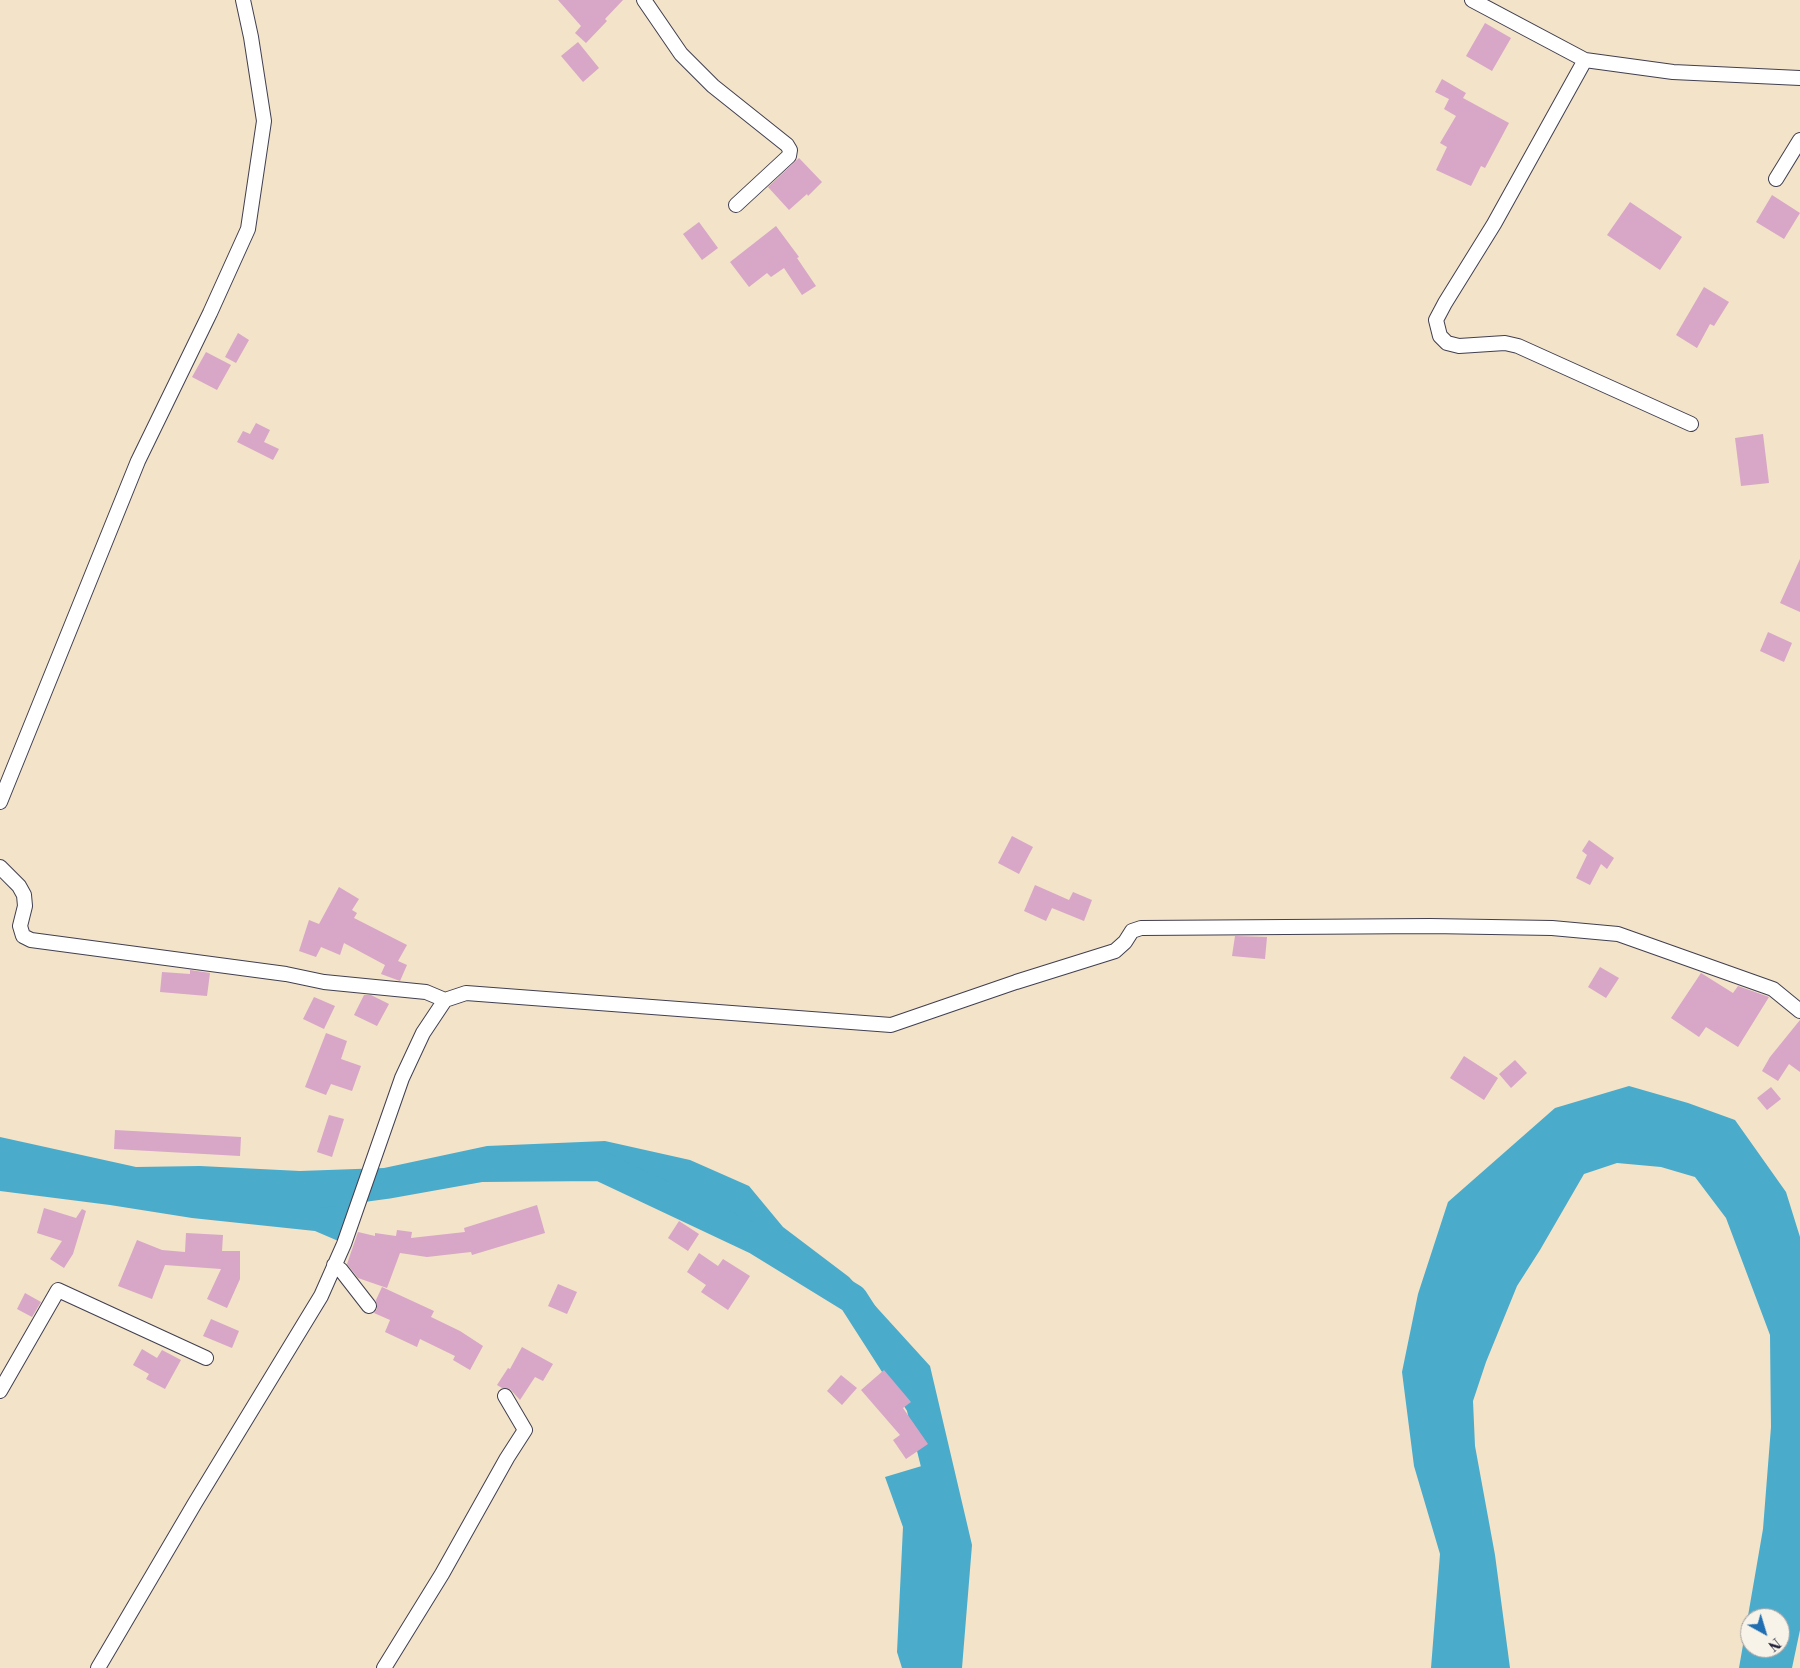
<!DOCTYPE html>
<html>
<head>
<meta charset="utf-8">
<style>
  body { margin:0 }
  #map { position:relative; width:1800px; height:1668px; overflow:hidden; background:#f2e3c9; font-family:"Libre Bodoni",serif }
  canvas { display:block }
  .north { position:absolute; left:1740px; top:1608px; width:50px; height:50px; box-sizing:border-box; background:#f7f3e8; border:1px solid #a29fa3; border-radius:50%; rotate:141deg; font-size:14px; font-weight:700; line-height:20px; text-align:center; color:#22223b }
  .north::after { content:''; display:block; margin:auto; width:18px; height:22px; background:#1f6fb2; clip-path:polygon(50% 0,100% 100%,50% 72%,0 100%) }
</style>
</head>
<body>
<div id="map">
<canvas width="1800" height="1668"></canvas>
<div class="north">N</div>
</div>
<script>
const g = document.querySelector('canvas').getContext('2d');
g.lineJoin = 'round';
function fillPath(path, color) { g.fillStyle = color; g.fill(path, 'evenodd'); }
const toPath = rows => new Path2D(rows.map(r => 'M' + r).join(''));
function trace(path, color, width, dash) { g.strokeStyle = color; g.lineWidth = width; g.lineCap = dash ? 'butt' : 'round'; g.setLineDash(dash || []); g.stroke(path); }
const water = toPath([
  [1629,1086,1688,1103,1735,1120,1786,1192,1800,1237,1800,1630,1792,1668,1739,1668,1763,1529,1771,1427,1770,1335,1726,1218,1695,1177,1661,1167,1617,1163,1584,1174,1540,1250,1517,1286,1486,1362,1473,1401,1475,1446,1495,1555,1510,1668,1431,1668,1440,1554,1414,1466,1402,1372,1418,1294,1448,1202,1555,1108],
  [1750,1618,1780,1618,1780,1648,1750,1648],
  [0,1137,136,1167,200,1166,300,1171,384,1168,487,1146,605,1141,690,1160,749,1186,783,1227,849,1277,930,1366,972,1545,962,1668,902,1668,897,1652,903,1527,885,1477,935,1462,921,1405,853,1299,757,1240,600,1166,481,1167,355,1188,354,1227,351,1241,336,1240,315,1231,192,1218,110,1205,0,1191]
]);
const river = toPath([
  [313,1194,386,1184,481,1167,600,1166,757,1240,853,1299,921,1405,940,1481]
]);
const building = toPath([
  [558,0,623,0,605,19,607,21,586,43,575,33,581,26],
  [1485,23,1511,38,1492,71,1466,56],
  [578,42,599,68,583,82,561,56],
  [1442,79,1466,93,1463,98,1509,123,1485,168,1481,166,1471,186,1436,170,1447,147,1440,143,1456,116,1444,109,1449,99,1435,92],
  [799,158,822,182,808,196,807,194,789,210,768,187],
  [1772,195,1800,213,1784,239,1756,222],
  [1630,202,1682,237,1660,270,1607,235],
  [699,222,718,248,702,260,683,234],
  [776,226,799,257,797,258,816,286,802,295,784,268,771,277,767,273,749,287,730,262],
  [1704,287,1729,302,1714,326,1710,324,1697,348,1676,335],
  [238,333,249,340,236,363,225,357],
  [206,352,231,365,217,390,192,377],
  [256,423,270,430,264,442,279,449,273,460,237,442,243,431,250,434],
  [1763,434,1769,483,1741,486,1735,438],
  [1800,559,1800,612,1780,603],
  [1768,632,1792,643,1784,662,1760,651],
  [1012,836,1033,847,1019,874,998,863],
  [1589,840,1614,858,1607,869,1601,864,1590,885,1576,878,1587,855,1582,851],
  [1035,885,1069,900,1073,892,1092,900,1084,921,1052,908,1046,921,1024,911],
  [339,887,359,899,352,910,357,913,354,918,407,945,398,961,407,965,400,981,381,974,385,965,344,943,340,955,321,947,316,957,299,951,309,920,319,924],
  [1235,936,1267,937,1265,959,1232,956],
  [1600,967,1619,978,1606,998,1588,987],
  [190,970,210,973,207,996,160,992,162,972,190,974],
  [1701,973,1733,993,1738,986,1769,997,1738,1047,1706,1027,1699,1037,1671,1018],
  [364,995,371,995,389,1004,377,1026,354,1015],
  [314,997,335,1006,324,1029,303,1019],
  [1800,1020,1800,1072,1789,1064,1778,1081,1762,1071,1770,1057],
  [326,1033,347,1041,341,1059,361,1066,352,1091,331,1084,326,1095,305,1087],
  [1464,1056,1498,1078,1484,1100,1450,1078],
  [1515,1060,1527,1073,1511,1088,1499,1074],
  [1771,1087,1781,1099,1767,1110,1757,1098],
  [329,1115,344,1119,332,1157,317,1152],
  [115,1130,241,1137,240,1156,114,1149],
  [537,1205,545,1233,472,1255,471,1252,427,1257,400,1253,387,1288,358,1278,347,1264,358,1232,375,1236,375,1233,396,1236,397,1230,412,1232,411,1238,465,1232,464,1228],
  [44,1208,76,1218,82,1209,86,1211,73,1254,64,1268,50,1259,62,1241,37,1233],
  [679,1221,699,1234,688,1251,668,1238],
  [186,1233,223,1235,222,1251,240,1251,240,1279,227,1308,207,1299,221,1269,165,1265,152,1299,118,1286,137,1240,162,1250,185,1252],
  [699,1253,718,1266,723,1259,750,1276,728,1310,701,1292,706,1285,687,1272],
  [558,1284,577,1292,567,1314,548,1306],
  [382,1287,434,1311,431,1317,460,1331,483,1346,470,1370,453,1360,455,1356,420,1339,417,1347,385,1332,390,1320,374,1313,377,1309,376,1300],
  [25,1293,41,1302,32,1317,17,1309],
  [211,1319,239,1331,232,1348,203,1336],
  [522,1347,553,1364,543,1381,535,1377,520,1400,510,1389,502,1388,497,1385,508,1368,510,1369],
  [142,1349,157,1358,162,1350,181,1360,165,1389,146,1379,149,1374,133,1365],
  [884,1370,911,1402,903,1408,928,1444,906,1459,893,1440,900,1435,861,1390],
  [841,1375,857,1388,842,1405,827,1391]
]);
const minor = toPath([
  [644,0,681,54,713,86,787,145,790,150,789,156,736,205],
  [1472,0,1585,60,1673,72,1800,78],
  [1585,60,1494,224,1445,303,1436,320,1440,336,1447,343,1459,346,1505,343,1518,346,1691,424],
  [1776,179,1800,140],
  [0,802,138,461,210,313,248,229,264,121,251,37,243,0],
  [0,867,19,886,24,895,25,906,20,926,23,936,31,940,286,974,324,982,426,992,445,1000],
  [334,1265,341,1270,369,1306],
  [0,1391,58,1290,206,1358],
  [98,1668,195,1503,321,1296,344,1244,402,1078,423,1033,445,1000,466,993,891,1025,1016,982,1115,951,1125,942,1132,931,1141,928,1430,926,1552,928,1618,934,1773,989,1800,1011],
  [384,1668,442,1574,507,1458,525,1430,505,1396]
]);
fillPath(water, '#4babca');
trace(river, '#4babca', 30);
fillPath(building, '#d8a6c7');
trace(minor, '#413f50', 16);
trace(minor, '#fff', 14);
</script>
</body>
</html>
